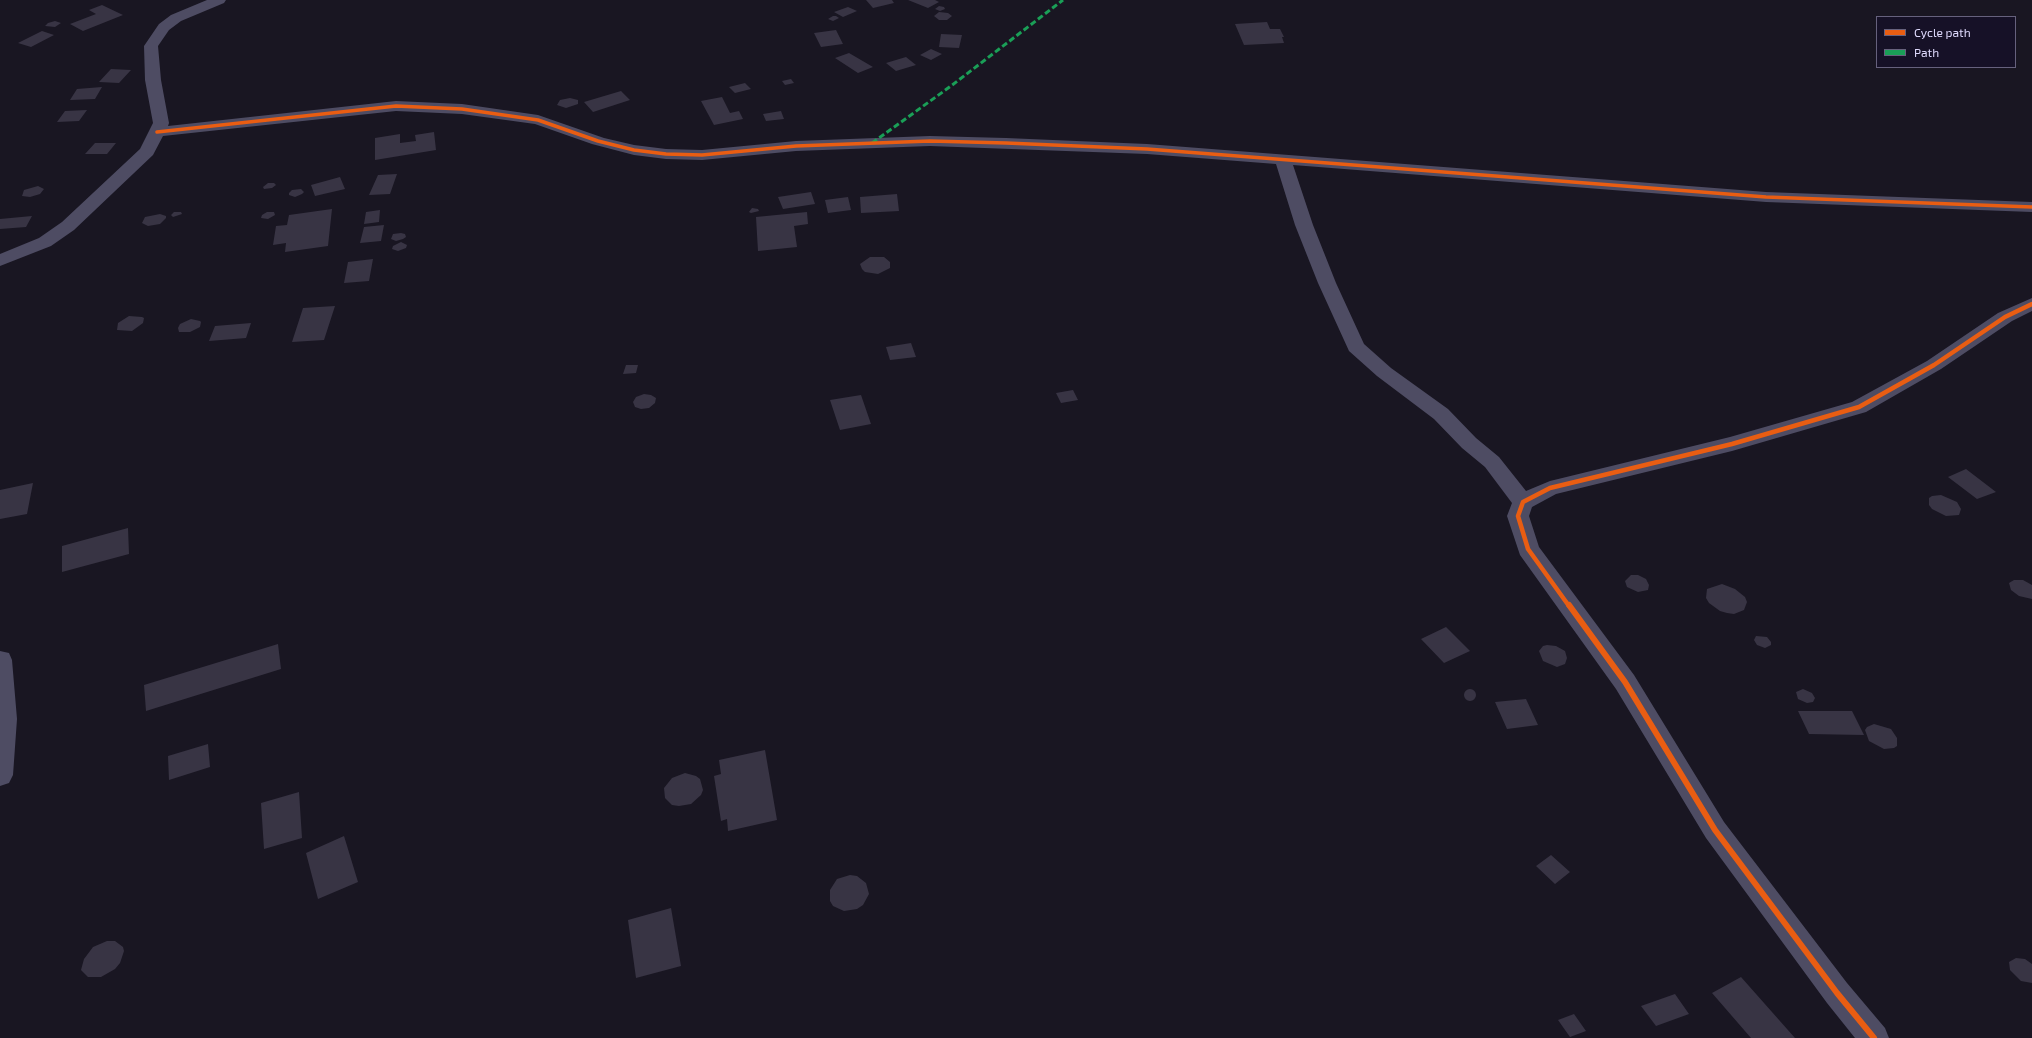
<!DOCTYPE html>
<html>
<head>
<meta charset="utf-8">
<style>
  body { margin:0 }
  #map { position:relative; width:2032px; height:1038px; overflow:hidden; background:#191622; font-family:"Exo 2",sans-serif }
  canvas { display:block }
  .legend { position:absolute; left:1876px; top:16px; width:140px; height:52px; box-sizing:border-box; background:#161127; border:1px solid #66617d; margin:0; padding:5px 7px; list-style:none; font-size:12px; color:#dfdafd }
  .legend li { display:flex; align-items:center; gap:8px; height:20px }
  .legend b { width:20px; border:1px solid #66617d }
</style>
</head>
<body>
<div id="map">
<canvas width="2032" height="1038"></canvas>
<ul class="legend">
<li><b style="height:5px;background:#e95d12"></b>Cycle path</li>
<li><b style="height:5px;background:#1a9f57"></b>Path</li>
</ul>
</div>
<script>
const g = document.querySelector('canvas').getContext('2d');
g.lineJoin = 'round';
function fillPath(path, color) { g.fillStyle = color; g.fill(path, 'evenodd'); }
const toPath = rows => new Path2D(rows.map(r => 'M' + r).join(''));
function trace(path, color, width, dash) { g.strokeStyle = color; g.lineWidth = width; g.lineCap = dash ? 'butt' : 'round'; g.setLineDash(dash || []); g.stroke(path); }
const building = toPath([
  [866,0,892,0,894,3,873,8],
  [908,0,935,0,939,2,928,8],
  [102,5,123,15,83,31,70,24,96,14,89,10],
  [939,6,944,7,945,9,940,11,935,9],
  [848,7,857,11,843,17,834,12],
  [939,12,948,13,952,16,947,20,939,20,934,16],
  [833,16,836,16,839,18,833,21,828,19],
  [55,21,61,23,55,27,45,26,48,23],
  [1267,22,1270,29,1280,29,1284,37,1282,37,1284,43,1244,45,1235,24],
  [836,30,843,44,821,47,814,33],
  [42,31,54,35,31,47,18,43],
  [941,34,962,35,959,48,939,47],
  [931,49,942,54,931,60,920,55],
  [849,53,873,67,858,73,835,58],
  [906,57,916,65,896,71,886,63],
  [111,69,131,70,119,83,99,82],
  [791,79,794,83,785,85,782,81],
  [745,83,751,89,735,93,729,87],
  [102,87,95,99,70,100,77,89],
  [621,91,630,100,593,112,584,102],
  [722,97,730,113,739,111,743,119,714,125,701,101],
  [570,98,578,100,578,104,566,108,557,105,560,100],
  [87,110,79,121,57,122,65,111],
  [781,111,784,119,766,121,763,114],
  [434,132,436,150,375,160,375,138,400,134,400,143,416,141,415,135],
  [95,143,116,143,107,154,85,154],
  [397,174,390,194,369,195,378,175],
  [340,177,345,189,315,196,311,185],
  [268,183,274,183,276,185,272,188,264,189,263,187],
  [38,186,44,189,40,194,30,197,22,196,24,190],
  [301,189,304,192,302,194,295,197,289,195,289,193,292,190],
  [811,192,815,204,783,209,778,197],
  [897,194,899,211,861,213,860,197],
  [848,197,851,210,828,213,825,200],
  [752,208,758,209,759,211,751,213,749,212],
  [332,209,328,246,285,252,286,243,273,245,276,226,287,225,289,215],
  [380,210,379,222,364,224,366,212],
  [174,212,181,212,182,214,173,217,171,215],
  [267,212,274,212,275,215,268,219,261,218,262,215],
  [807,212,808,224,794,226,797,247,758,251,756,217],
  [160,214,166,216,166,218,160,224,148,226,142,223,145,217],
  [32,216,26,227,0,229,0,219],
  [384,225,381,241,360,243,364,227],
  [401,233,405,234,406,237,403,239,396,241,391,239,393,234],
  [401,242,407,245,406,248,398,251,392,249,393,246],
  [870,257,884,257,890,262,890,268,878,274,865,272,862,269,860,264],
  [373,259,369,281,344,283,348,262],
  [335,306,324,340,292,342,303,308],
  [129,316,142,317,144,318,143,323,132,331,117,330,118,323],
  [191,319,200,321,201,322,200,327,190,332,179,332,178,328,180,324],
  [251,323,246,338,209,341,215,326],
  [911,343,916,357,890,360,886,347],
  [626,365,638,365,636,373,623,374],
  [1073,390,1078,400,1061,403,1056,393],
  [644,394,651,395,656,398,655,403,649,408,641,409,635,407,633,402,636,397],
  [861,395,871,424,840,430,830,400],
  [1966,469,1996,492,1977,499,1948,477],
  [33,483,27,514,0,519,0,490],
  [1941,495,1957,502,1961,509,1959,515,1946,516,1932,509,1929,505,1929,498,1932,496],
  [128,528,129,554,62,572,62,546],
  [1631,575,1638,575,1646,579,1649,585,1648,590,1638,592,1627,587,1625,581],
  [2014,580,2023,580,2032,585,2032,599,2019,596,2011,590,2009,583],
  [1722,584,1735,589,1745,597,1747,602,1744,610,1734,614,1727,613,1720,611,1709,603,1706,598,1707,589],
  [1446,627,1470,651,1444,663,1421,639],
  [1756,636,1767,637,1771,642,1771,645,1765,648,1757,645,1754,640],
  [278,644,281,669,146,711,144,685],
  [1547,645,1556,646,1565,651,1567,658,1565,664,1557,667,1543,661,1539,651,1543,646],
  '1464 695a6 6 0 1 1 12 0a6 6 0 1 1-12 0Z',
  [1803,689,1812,693,1815,698,1813,702,1807,703,1798,699,1796,692],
  [1526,699,1538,725,1507,729,1495,702],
  [1798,711,1852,711,1864,735,1809,734],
  [1874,724,1891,729,1897,738,1897,746,1894,748,1884,749,1869,741,1865,730,1867,727],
  [208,744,210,767,169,780,168,756],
  [765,750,777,820,728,831,727,819,721,821,714,776,721,774,719,760],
  [685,773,696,776,700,779,703,790,701,795,691,804,679,806,672,805,665,798,664,788,672,778],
  [299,792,302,838,264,849,261,803],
  [344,836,358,882,318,899,306,853],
  [1551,855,1570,872,1555,884,1536,866],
  [850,875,857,876,866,883,869,894,863,905,857,909,844,911,833,906,830,901,830,890,837,879],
  [671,908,681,966,636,978,628,920],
  [107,941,115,941,123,947,124,951,120,963,115,969,101,977,88,977,81,970,84,959,93,947],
  [2016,958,2025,959,2032,964,2032,983,2021,981,2010,970,2009,962],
  [1741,977,1795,1038,1751,1038,1712,993],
  [1675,994,1689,1014,1656,1026,1641,1006],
  [1574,1014,1586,1031,1570,1037,1558,1020]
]);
const street = toPath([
  [207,0,226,0,224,3,181,21,169,30,158,46,161,80,169,123,168,126,396,101,462,104,538,115,604,138,634,145,666,149,702,150,796,141,930,136,1006,138,1147,144,1766,192,2032,202,2032,212,1766,202,1293,165,1313,225,1336,283,1364,344,1391,368,1448,409,1476,438,1499,457,1526,491,1550,481,1730,437,1852,402,1927,361,1998,313,2032,298,2032,311,2012,321,1941,369,1866,412,1732,451,1556,494,1532,507,1529,516,1539,547,1634,675,1724,822,1847,983,1885,1028,1889,1038,1855,1038,1827,1003,1706,838,1616,689,1520,555,1507,516,1512,503,1485,467,1462,448,1434,419,1377,376,1349,351,1318,283,1295,225,1276,164,1147,154,930,146,796,151,702,160,666,159,634,155,592,144,535,124,462,114,396,111,163,136,153,155,74,230,51,246,0,266,0,254,39,238,62,222,140,149,153,123,145,80,144,46,159,24,171,15,207,0],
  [0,651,9,653,12,660,17,719,13,775,9,783,0,786,0,651]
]);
const quiet = toPath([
  [872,143,951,86,1063,0]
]);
const cyclewayFar2 = toPath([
  [157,132,396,106,462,109,538,120,598,141,634,150,666,154,702,155,796,146,930,141,1006,143,1147,149,1766,197,2032,207]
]);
const cyclewayFar1 = toPath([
  [1569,606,1528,549,1518,516,1523,502,1550,488,1732,444,1859,407,1934,365,2005,317,2032,304]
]);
const cycleway = toPath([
  [1569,605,1625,682,1715,830,1837,993,1874,1038]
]);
fillPath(building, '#383444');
fillPath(street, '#4e4c63');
trace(quiet, '#1a9f57', 3, [6, 3]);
trace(cyclewayFar2, '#e95d12', 3.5);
trace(cyclewayFar1, '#e95d12', 4.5);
trace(cycleway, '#e95d12', 6);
</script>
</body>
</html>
